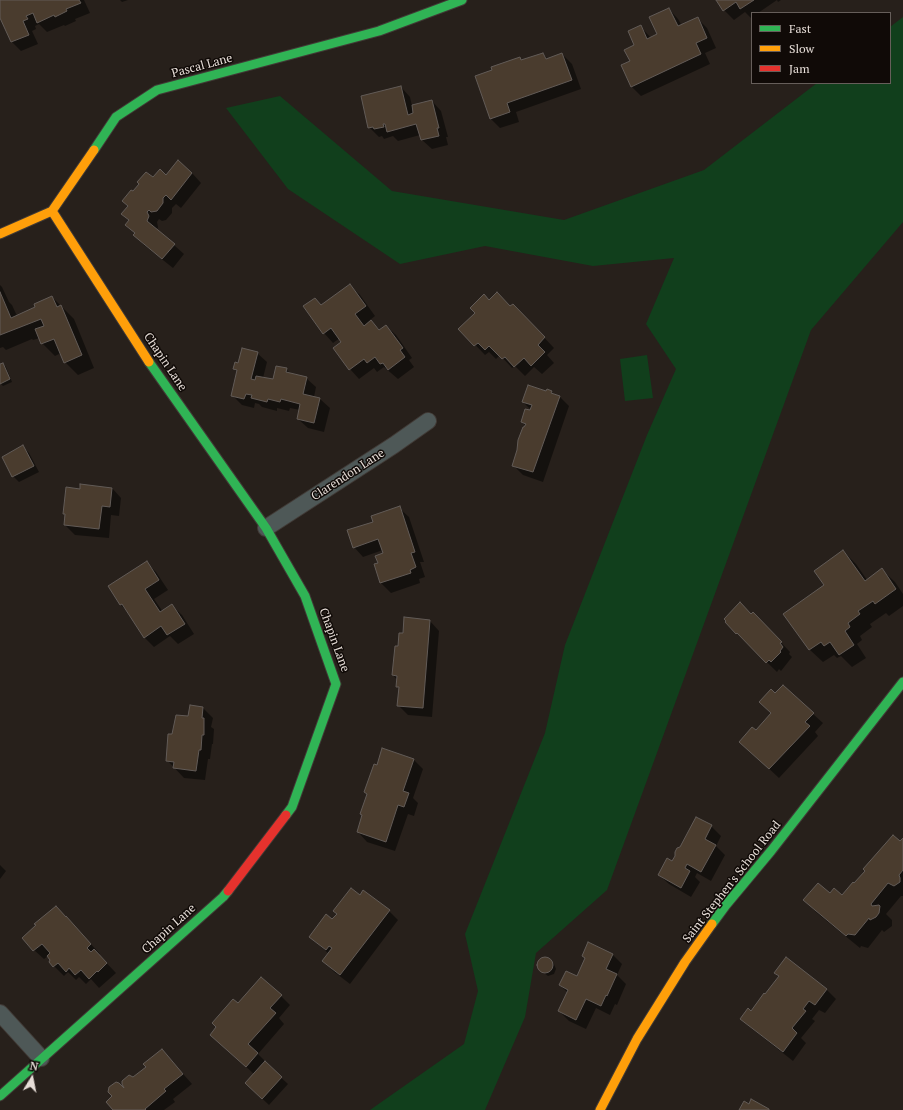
<!DOCTYPE html>
<html>
<head>
<meta charset="utf-8">
<style>
  body { margin:0 }
  #map { position:relative; width:903px; height:1110px; overflow:hidden; background:#27201b; font-family:"PT Serif",serif }
  canvas { display:block }
  .legend { position:absolute; left:751px; top:12px; width:140px; height:72px; box-sizing:border-box; background:#100a07; border:1px solid #665e5a; margin:0; padding:5px 7px; list-style:none; font-size:12px; color:#e6ddd7 }
  .legend li { display:flex; align-items:center; gap:8px; height:20px }
  .legend b { width:20px; border:1px solid #665e5a }
  .north { position:absolute; left:12px; top:1058px; width:40px; height:40px; -webkit-text-stroke:3px #100a07; paint-order:stroke; rotate:10deg; font-size:11px; font-weight:700; line-height:16px; text-align:center; color:#e6ddd7 }
  .north::after { content:''; display:block; margin:auto; width:14px; height:18px; background:#e6ddd7; clip-path:polygon(50% 0,100% 100%,50% 72%,0 100%) }
</style>
</head>
<body>
<div id="map">
<canvas width="903" height="1110"></canvas>
<ul class="legend">
<li><b style="height:5px;background:#30b455"></b>Fast</li>
<li><b style="height:5px;background:#ff9f0a"></b>Slow</li>
<li><b style="height:5px;background:#e5322d"></b>Jam</li>
</ul>
<div class="north">N</div>
</div>
<script>
const g = document.querySelector('canvas').getContext('2d');
g.lineJoin = 'round';
function fillPath(path, color) { g.fillStyle = color; g.fill(path, 'evenodd'); }
const toPath = rows => new Path2D(rows.map(r => 'M' + r).join(''));
function trace(path, color, width, dash) { g.strokeStyle = color; g.lineWidth = width; g.lineCap = dash ? 'butt' : 'round'; g.setLineDash(dash || []); g.stroke(path); }
function label(font, color, halo, rows, align = 'center') {
  g.font = font + ' "PT Serif",serif'; g.lineWidth = 3; g.setLineDash([]); g.textBaseline = 'middle'; g.strokeStyle = halo; g.fillStyle = color; for (const [text, x, y, turn = 0] of rows) {
    g.save(); g.translate(x, y); g.rotate((+turn || 0) * Math.PI / 180); g.textAlign = isNaN(turn) ? turn : align; if (halo) g.strokeText(text, 0, 0); g.fillText(text, 0, 0); g.restore();
  }
}
const green = toPath([
  [903,17,903,222,811,330,607,890,536,953,525,1017,485,1110,370,1110,464,1044,478,991,465,934,545,733,565,645,647,435,676,369,646,324,674,258,593,266,485,246,400,264,288,189,226,108,280,96,392,191,564,220,704,170,817,83,890,83,890,27],
  [647,355,653,398,625,401,620,359]
]);
const shadow = toPath([
  [0,0,84,0,90,13,75,19,76,21,65,26,64,25,47,32,39,24,35,26,36,29,32,31,38,44,21,51,12,42,0,15],
  [120,0,128,0,122,2],
  [717,0,781,0,778,2,777,0,758,13,752,13,751,18,745,12,734,20,724,10],
  [669,9,678,19,682,26,697,18,707,28,716,48,705,53,710,64,641,96,632,87,631,61,641,27,651,38,658,35],
  [543,54,548,59,562,54,572,64,581,89,516,112,519,122,500,128,491,119,493,71,520,58,523,61],
  [401,87,410,97,412,106,432,101,441,111,448,137,446,137,448,145,432,149,422,140,420,135,398,141,393,136,384,139,382,136,379,137,369,127],
  [192,173,201,183,181,208,176,204,172,208,172,213,166,220,162,221,159,219,157,222,158,227,157,230,184,254,173,268,144,245,135,235,136,234,130,221,123,214,129,206,133,193,153,179],
  [0,285,2,287,9,302,12,305,17,316,36,308,52,297,74,319,94,368,78,375,65,362,61,353,55,356,42,343,40,338,33,340,32,339,6,350,3,347,0,348],
  [350,286,360,295,375,316,370,320,380,330,386,326,396,335,412,358,409,360,414,367,398,379,384,367,377,372,374,368,359,379,350,369,343,343,340,338,333,343,324,333,315,299,322,306],
  [489,301,510,307,522,314,554,348,547,355,554,363,542,374,534,367,525,376,515,366,512,368,500,355,496,359,489,352,485,355,460,329],
  [257,353,267,362,263,378,274,381,286,369,291,374,306,378,316,387,314,397,320,399,330,408,324,432,308,428,298,419,300,410,290,408,289,411,277,408,277,411,262,407,259,404,255,403,254,408,242,405,232,395,237,372,234,369,239,364],
  [3,364,6,367,12,382,3,386,0,383,0,365],
  [547,392,551,392,554,395,559,396,569,406,543,482,523,475,513,465,526,426,522,422,531,410,523,402],
  [23,447,29,453,39,472,19,482,13,476],
  [112,488,121,498,119,516,111,515,109,538,75,535,65,525,66,516,64,514,80,490],
  [399,508,409,517,424,562,420,562,425,577,419,579,420,583,391,593,381,583,375,565,379,564,384,554,383,550,363,557,354,547,374,522],
  [843,551,856,564,867,580,882,570,895,582,903,594,903,606,889,616,886,613,870,624,872,627,860,636,862,640,857,644,866,658,852,667,841,656,837,658,834,655,823,662,810,650,785,614,825,585],
  [146,562,156,572,168,590,154,599,163,612,172,606,182,615,194,634,178,644,170,636,154,647,144,637,128,612,121,605,109,586],
  [753,613,790,652,789,654,792,657,781,671,779,669,777,672,737,633],
  [430,621,439,631,432,717,408,715,398,705,400,689,397,686,397,680,393,675,399,647,403,634],
  [776,695,813,714,823,723,815,732,818,736,779,778,750,751,756,731,772,713],
  [203,708,213,718,211,727,214,729,213,744,212,744,210,759,208,759,205,780,184,778,167,760,172,735,189,717],
  [413,759,423,769,413,798,418,803,414,816,408,814,395,851,367,842,358,832,363,816,361,814,368,795,365,792,377,766],
  [697,819,711,826,721,836,716,846,725,855,711,881,697,873,695,877,700,882,691,897,669,884,659,875,673,863],
  [903,839,903,896,901,896,886,914,892,920,892,926,884,932,882,930,868,948,861,946,860,948,817,913,805,900,830,894,842,896],
  [0,865,6,871,0,879],
  [360,896,389,911,398,920,350,984,333,971,324,961,329,954,310,937,333,920,338,914],
  [66,917,100,954,99,955,116,973,99,988,91,979,86,984,79,977,76,980,68,972,64,976,50,962,52,960,48,956,44,959,34,950],
  [613,955,622,964,617,975,626,984,617,1005,615,1004,610,1015,596,1008,586,1029,569,1021,559,1011,568,993,560,985,577,977],
  [546,958,554,964,556,969,554,974,548,976,540,970,538,965,541,960],
  [775,973,826,989,836,999,825,1013,819,1010,812,1019,815,1021,801,1038,806,1043,793,1061,751,1028,741,1019,752,1012,779,977],
  [281,996,290,1005,279,1018,284,1024,258,1054,267,1063,266,1064,288,1084,269,1105,252,1089,254,1074,211,1035,238,1004],
  [162,1050,192,1084,173,1099,175,1102,164,1110,114,1110,133,1078,147,1067]
]);
const building = toPath([
  [0,0,79,0,81,3,66,9,67,11,55,17,54,15,37,23,33,13,26,16,28,19,23,21,29,35,11,42,0,18,0,0],
  [716,0,754,0,740,9,736,2,723,11,716,0],
  [669,8,678,26,698,17,707,38,696,43,701,54,631,87,621,65,630,61,624,50,634,45,628,31,641,25,647,39,657,34,649,17,669,8],
  [543,53,546,59,562,53,572,80,507,103,510,112,490,119,475,76,492,70,491,67,520,57,521,60,543,53],
  [401,86,408,115,413,113,412,105,432,100,439,128,437,128,439,136,421,140,416,124,387,132,385,124,383,124,384,127,374,129,373,127,368,128,361,96,401,86],
  [178,160,192,173,171,200,166,195,163,198,163,203,157,211,151,212,149,210,147,212,149,216,147,221,175,244,162,259,133,235,135,233,125,225,129,220,121,214,128,206,122,201,131,190,133,191,139,184,137,182,146,172,153,177,160,169,166,175,178,160],
  [350,284,366,306,355,314,364,326,371,320,379,330,386,325,403,348,400,350,405,357,388,370,383,363,380,364,375,357,367,363,364,359,349,370,333,348,341,342,331,328,323,334,303,306,315,298,321,305,350,284],
  [0,292,11,318,35,307,34,304,52,296,57,307,61,305,82,355,64,363,54,339,41,344,35,329,44,326,41,319,0,335,0,292],
  [497,292,510,306,513,304,545,337,538,345,545,352,531,366,524,358,514,367,505,357,502,359,489,346,485,350,478,343,474,346,458,329,475,313,470,308,484,294,489,300,497,292],
  [242,348,258,352,251,379,255,380,256,376,273,379,276,366,287,368,286,372,307,377,303,394,320,398,314,423,297,419,300,404,281,399,280,402,268,399,267,402,251,398,252,395,246,394,244,399,231,396,237,370,233,369,235,362,238,363,242,348],
  [3,363,10,379,0,384,0,364,3,363],
  [528,385,546,391,547,389,552,391,551,393,560,396,533,472,512,466,517,450,518,440,523,427,524,427,526,424,521,422,525,409,530,410,532,405,522,402,528,385],
  [23,445,34,466,12,477,2,457,23,445],
  [80,484,112,488,110,507,102,506,99,529,64,525,65,514,63,514,66,487,80,489,80,484],
  [400,506,415,552,411,553,416,567,410,570,411,573,380,583,374,564,378,563,375,556,383,553,378,539,353,548,347,530,373,522,371,516,400,506],
  [843,550,865,581,882,568,896,589,875,604,873,601,858,611,860,614,848,623,850,627,845,631,854,645,839,655,830,642,824,646,821,642,809,650,783,614,824,585,814,571,843,550],
  [147,561,159,580,145,589,160,612,172,604,185,624,167,635,161,626,144,638,122,604,120,605,108,586,147,561],
  [740,602,751,614,753,612,782,642,780,643,783,647,780,651,781,652,771,662,769,660,766,663,737,633,736,634,725,622,726,621,724,619,740,602],
  [404,617,430,620,423,708,397,706,399,687,396,687,397,676,392,675,395,646,398,646,399,633,403,633,404,617],
  [783,685,814,713,805,722,810,726,769,769,739,742,752,727,756,730,771,713,759,702,771,689,775,693,783,685],
  [190,705,203,707,202,718,204,718,204,735,202,735,201,750,199,750,196,771,173,768,174,762,166,761,168,734,172,734,176,715,188,716,190,705],
  [382,748,414,759,403,791,409,793,404,807,398,805,386,842,357,832,362,815,360,814,367,794,364,792,374,764,377,765,382,748],
  [696,817,712,825,705,839,716,845,701,872,687,864,685,868,690,871,681,888,658,875,667,858,672,861,675,856,675,852,677,848,680,847,696,817],
  [893,835,900,841,903,838,903,870,899,875,900,878,900,882,894,886,888,883,871,904,872,906,879,905,880,906,879,913,876,917,870,920,869,918,855,935,848,934,846,936,803,900,818,883,830,893,834,888,842,895,853,882,854,883,865,871,863,869,893,835],
  [351,888,360,895,363,890,390,910,340,975,322,961,332,948,329,946,326,950,309,937,326,914,332,919,337,914,333,911,351,888],
  [56,906,66,917,66,916,91,944,87,948,91,952,94,949,107,963,98,972,97,971,89,979,81,970,75,975,69,968,66,972,58,963,53,967,49,962,50,960,47,956,50,953,42,944,33,951,22,938,36,925,34,924,56,906],
  [588,942,613,954,606,969,617,974,607,996,606,995,601,1006,586,999,576,1020,558,1011,568,990,559,985,566,971,577,976,585,958,582,956,588,942],
  [786,957,827,989,815,1005,809,1001,803,1009,806,1011,792,1028,797,1033,783,1052,740,1019,748,1008,751,1011,764,993,765,994,779,976,774,973,786,957],
  '537 965a8 8 0 1 1 16 0a8 8 0 1 1-16 0Z',
  [261,977,282,995,270,1008,276,1013,248,1044,258,1053,246,1067,210,1035,216,1027,212,1023,233,999,238,1003,261,977],
  [162,1049,183,1074,164,1089,166,1091,145,1109,146,1110,113,1110,106,1102,112,1096,108,1092,109,1087,116,1082,119,1083,124,1088,122,1084,122,1081,129,1075,133,1077,146,1067,143,1064,162,1049],
  [265,1061,282,1077,262,1099,245,1083,265,1061],
  [751,1099,769,1109,769,1110,739,1110,744,1101,749,1104,751,1099]
]);
const street = toPath([
  [266,528,394,445,428,421],
  [0,1013,41,1058]
]);
const fast = toPath([
  [94,150,116,117,157,90,379,31,462,0],
  [149,362,266,528,305,596,336,684,292,807,286,815],
  [712,924,726,905,771,851,903,682],
  [0,1096,223,897,228,891]
]);
const slow = toPath([
  [52,211,149,362],
  [0,234,52,211,94,150],
  [600,1110,637,1039,685,962,712,924]
]);
const jam = toPath([
  [228,891,286,815]
]);
const streetNames = [
  ["Pascal Lane",202,66,-15],
  ["Chapin Lane",165,362,56],
  ["Clarendon Lane",348,475,-33],
  ["Chapin Lane",334,640,70],
  ["Saint Stephen's School Road",732,882,-52],
  ["Chapin Lane",169,929,-42]
];
fillPath(green, '#113f1c');
fillPath(shadow, '#0007');
fillPath(building, '#4a3c2e');
trace(building, '#625b57', 1);
trace(street, '#413a36', 18);
trace(fast, '#413a36', 11);
trace(slow, '#413a36', 11);
trace(jam, '#413a36', 11);
trace(street, '#4e5857', 16);
trace(fast, '#30b455', 9);
trace(slow, '#ff9f0a', 9);
trace(jam, '#e5322d', 9);
label('12px', '#e6ddd7', '#100a07', streetNames);
</script>
</body>
</html>
